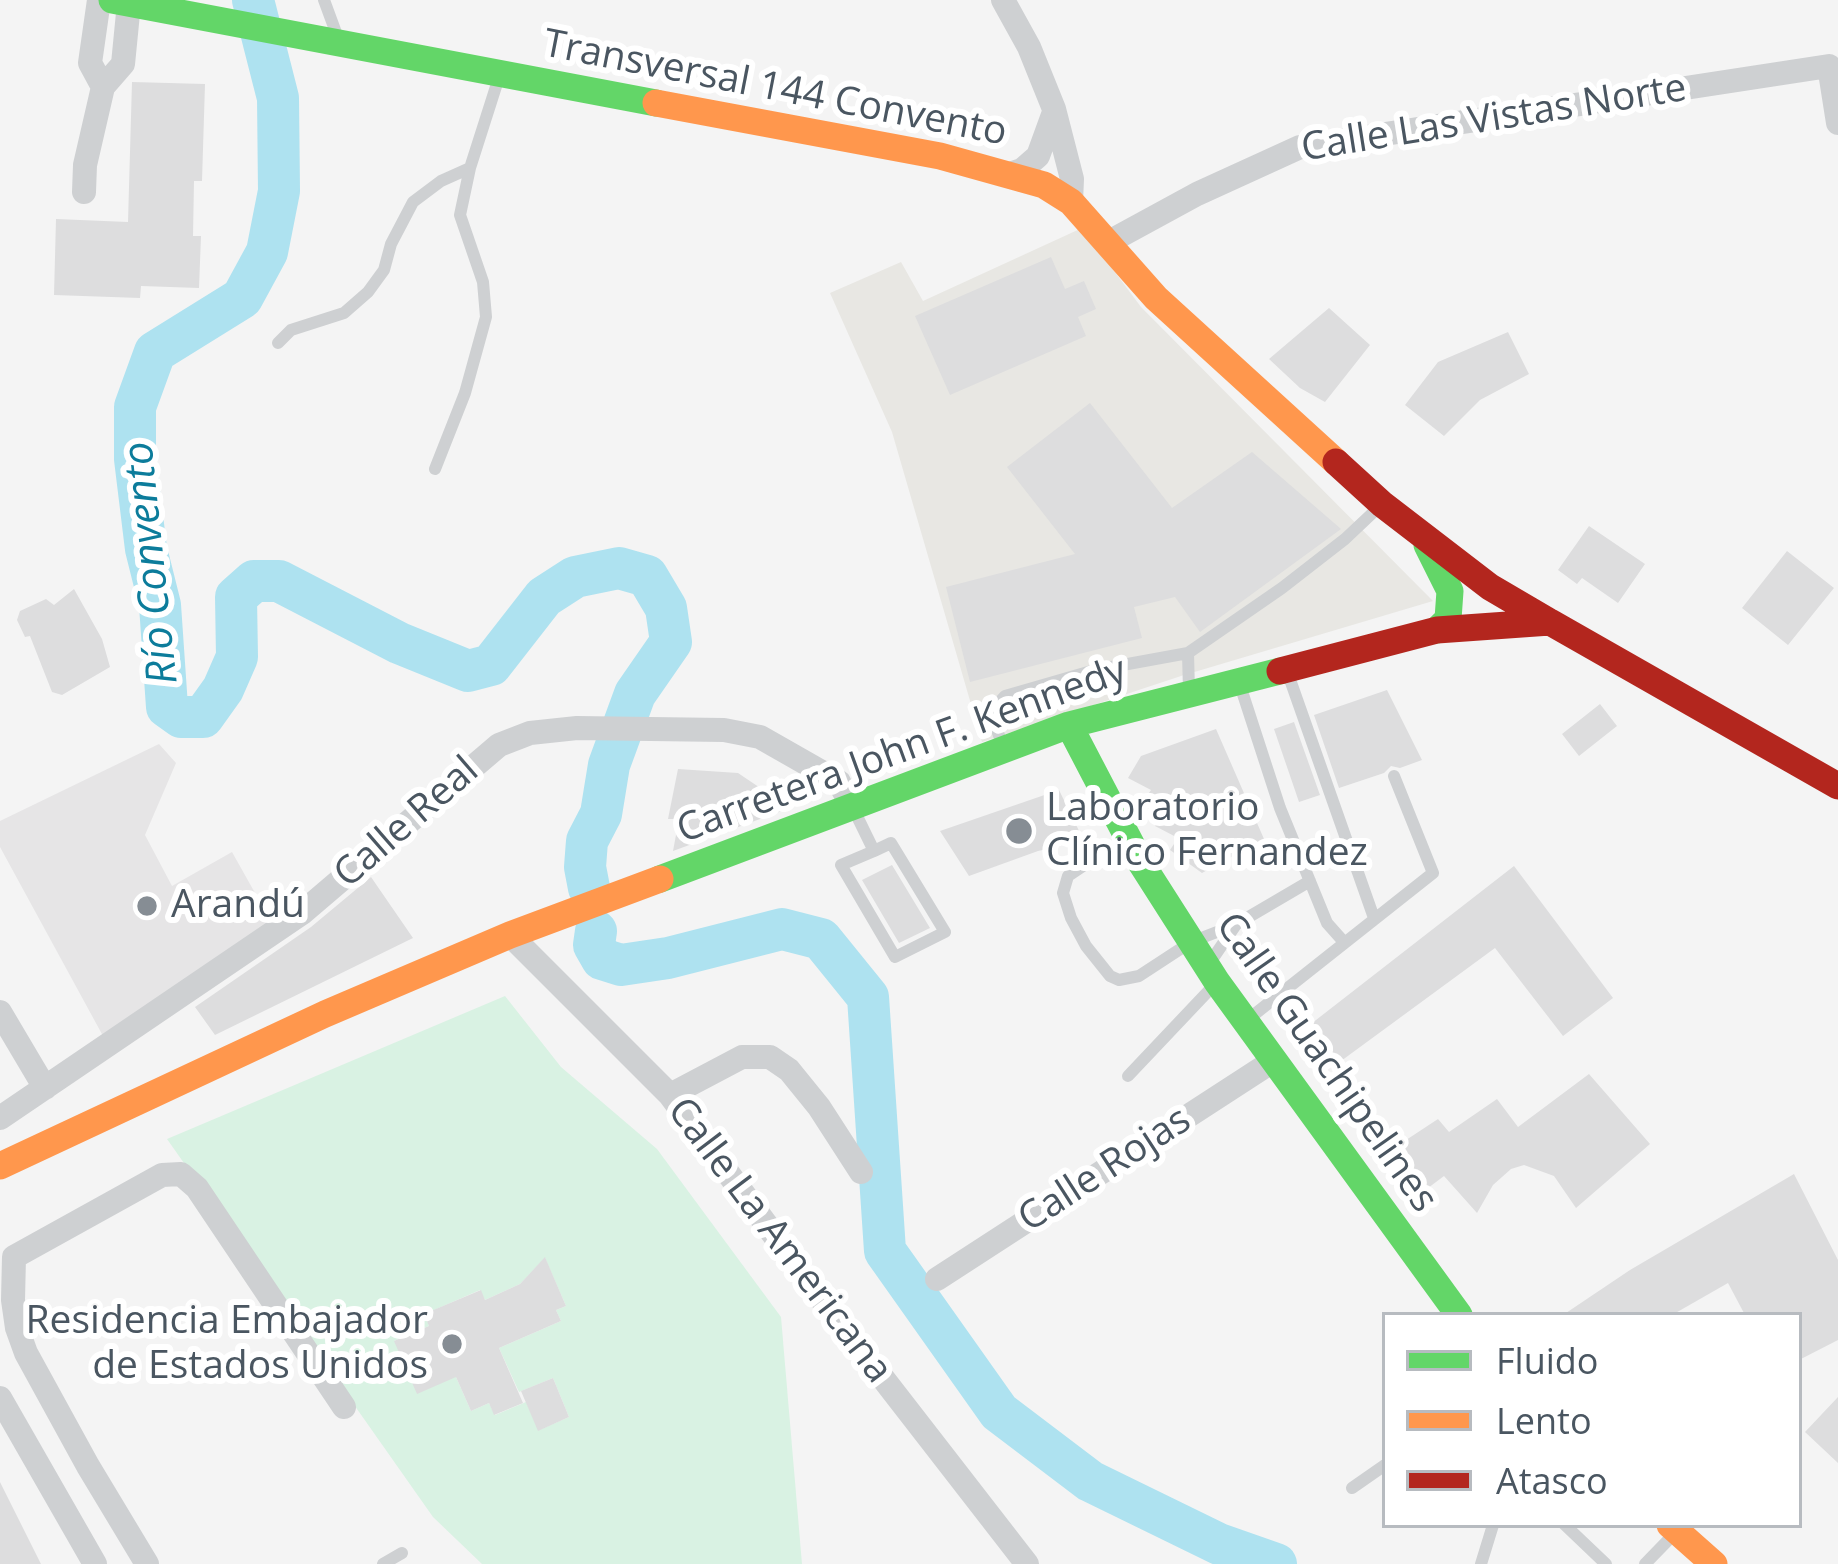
<!DOCTYPE html>
<html>
<head>
<meta charset="utf-8">
<style>
  body { margin:0 }
  #map { position:relative; width:1838px; height:1564px; overflow:hidden; background:#f4f4f4; font-family:"Open Sans",sans-serif }
  canvas { display:block }
  .legend { position:absolute; left:1382px; top:1312px; width:420px; height:216px; box-sizing:border-box; background:#fff; border:3px solid #b7bbc0; margin:0; padding:15px 21px; list-style:none; font-size:36px; color:#4a5661 }
  .legend li { display:flex; align-items:center; gap:24px; height:60px }
  .legend b { width:60px; border:3px solid #b7bbc0 }
</style>
</head>
<body>
<div id="map">
<canvas width="1838" height="1564"></canvas>
<ul class="legend">
<li><b style="height:15px;background:#63d668"></b>Fluido</li>
<li><b style="height:15px;background:#ff974d"></b>Lento</li>
<li><b style="height:15px;background:#b3261e"></b>Atasco</li>
</ul>
</div>
<script>
const g = document.querySelector('canvas').getContext('2d');
g.lineJoin = 'round';
function fillPath(path, color) { g.fillStyle = color; g.fill(path, 'evenodd'); }
const toPath = rows => new Path2D(rows.map(r => 'M' + r).join(''));
function trace(path, color, width, dash) { g.strokeStyle = color; g.lineWidth = width; g.lineCap = dash ? 'butt' : 'round'; g.setLineDash(dash || []); g.stroke(path); }
function label(font, color, halo, rows, align = 'center') {
  g.font = font + ' "Open Sans",sans-serif'; g.lineWidth = 12; g.setLineDash([]); g.textBaseline = 'middle'; g.strokeStyle = halo; g.fillStyle = color; for (const [text, x, y, turn = 0] of rows) {
    g.save(); g.translate(x, y); g.rotate((+turn || 0) * Math.PI / 180); g.textAlign = isNaN(turn) ? turn : align; if (halo) g.strokeText(text, 0, 0); g.fillText(text, 0, 0); g.restore();
  }
}
const commercial = toPath([
  [1082,228,1141,307,1433,601,1181,676,982,742,892,432,830,293,901,262,923,301]
]);
const education = toPath([
  [159,744,176,763,145,835,172,886,232,852,273,925,103,1036,0,847,0,821]
]);
const green = toPath([
  [505,996,561,1067,657,1149,781,1317,802,1564,482,1564,433,1517,167,1139],
  [545,1258,566,1306,556,1310,561,1321,499,1348,519,1392,553,1378,569,1417,539,1430,526,1402,495,1415,489,1403,471,1411,456,1377,394,1341,429,1326,425,1314,480,1290,485,1300,520,1284]
]);
const river = toPath([
  [253,0,278,98,279,191,267,252,242,298,155,352,135,407,135,459,146,549,160,605,167,707,181,717,203,717,223,689,237,657,236,597,254,581,279,581,399,643,468,671,491,665,544,597,575,577,619,568,647,576,666,608,671,642,635,694,609,765,601,814,587,841,585,867,589,888],
  [596,931,594,945,602,959,621,965,668,958,782,929,821,939,868,997,885,1251,999,1412,1090,1481,1219,1544,1276,1564]
]);
const building = toPath([
  [132,82,205,84,202,181,194,181,193,236,201,236,199,288,141,286,140,298,54,295,56,219,128,222],
  [1051,257,1065,289,1084,281,1096,309,1078,317,1086,336,950,395,915,316],
  [1329,308,1370,345,1325,402,1300,388,1269,359],
  [1508,332,1529,374,1480,400,1444,436,1405,405,1438,362],
  [1090,403,1172,508,1252,452,1341,529,1200,632,1175,597,1134,607,1142,638,970,682,946,587,1075,554,1007,467],
  [1589,526,1645,564,1618,603,1582,578,1577,584,1558,570],
  [1787,551,1834,588,1788,645,1742,608],
  [74,589,102,639,110,667,62,695,52,692,30,636,25,637,17,620,20,611,46,599,54,605],
  [1387,690,1422,760,1400,768,1391,766,1384,773,1339,788,1314,715],
  [1600,704,1617,726,1579,756,1562,734],
  [1294,722,1320,795,1299,802,1274,729],
  [1216,729,1264,839,1202,873,1170,850,1178,838,1155,826,1164,815,1143,802,1151,790,1128,778,1141,756],
  [678,769,738,773,790,808,673,851,679,819,668,819],
  [1059,790,1084,841,1038,851,969,876,940,831],
  [892,865,930,928,899,943,862,880],
  [1514,866,1613,998,1563,1036,1495,948,1341,1061,1307,1027],
  [371,877,413,938,215,1035,195,1007,311,927],
  [1589,1074,1650,1144,1576,1208,1554,1176,1524,1165,1511,1169,1493,1185,1477,1213,1444,1176,1428,1188,1397,1146,1438,1119,1449,1132,1497,1099,1518,1127],
  [1794,1174,1838,1260,1838,1340,1799,1360,1799,1315,1745,1315,1728,1283,1672,1315,1563,1315,1630,1270],
  [545,1257,566,1306,556,1310,561,1321,499,1348,523,1403,494,1415,489,1403,471,1411,456,1377,417,1394,394,1341,429,1326,424,1314,481,1290,485,1300,520,1284],
  [553,1378,569,1417,538,1431,521,1391],
  [1838,1397,1838,1463,1805,1432],
  [0,1482,41,1564,0,1564]
]);
const lane = toPath([
  [324,0,338,38],
  [278,343,291,330,344,313,368,292,384,270,391,244,413,202,441,181,470,168],
  [435,469,465,393,486,317,483,282,460,215,470,168,500,74],
  [1287,671,1374,918],
  [1239,682,1280,808,1327,923,1343,941],
  [1189,691,1188,653,1282,588,1345,539,1380,506],
  [1004,749,994,722,994,708,1005,696,1095,670,1188,653],
  [853,808,874,851,841,865,895,957,945,932,891,843,874,851],
  [1123,839,1068,876,1063,893,1071,918,1086,946,1110,976,1119,980,1139,976,1191,942,1235,925,1310,881],
  [1209,964,1235,926],
  [1246,1021,1433,873,1394,776],
  [1128,1076,1216,983],
  [1352,1488,1385,1465],
  [1565,1525,1606,1564],
  [383,1564,402,1553],
  [1481,1564,1493,1525],
  [1645,1564,1676,1532]
]);
const street = toPath([
  [99,0,90,63,103,87,123,64,129,3],
  [1003,0,1029,47,1054,109,1072,179,1071,202],
  [1010,174,1022,170,1038,156,1054,112],
  [84,192,85,165,103,87],
  [1107,243,1197,194,1300,147,1829,66,1838,123],
  [510,935,670,1095,823,1301,1027,1564],
  [0,1012,45,1088],
  [670,1095,742,1057,770,1057,789,1070,819,1107,861,1172],
  [0,1118,302,913,499,745,530,733,577,728,724,730,760,737,839,782,852,807],
  [937,1279,1273,1061],
  [0,1398,95,1564],
  [147,1564,88,1466,26,1353,17,1328,13,1300,14,1257,162,1175,181,1174,197,1188,344,1407]
]);
const fast = toPath([
  [112,0,656,103],
  [1427,545,1450,591,1448,619,1437,630],
  [1069,725,1141,863,1217,982,1459,1315],
  [660,879,1069,725,1280,671]
]);
const slow = toPath([
  [656,103,940,156,1044,185,1071,202,1156,298,1336,462],
  [0,1166,325,1014,510,935,660,879],
  [1670,1525,1714,1564]
]);
const jam = toPath([
  [1336,462,1382,504,1490,587,1548,621],
  [1280,671,1437,630,1550,622,1838,786]
]);
const markers = [
  [1019,831,15,"#868d94"],
  [147,906,12,"#868d94"],
  [452,1344,12,"#868d94"]
];
const streetNames = [
  ["Transversal 144 Convento",775,89,11],
  ["Calle Las Vistas Norte",1494,119,-9],
  ["Carretera John F. Kennedy",902,751,-20],
  ["Calle Real",407,823,-41],
  ["Calle Guachipelines",1326,1063,55],
  ["Calle Rojas",1105,1170,-33],
  ["Calle La Americana",779,1241,53]
];
const poiNames = [
  ["Laboratorio",1046,809],
  ["Clínico Fernandez",1046,854],
  ["Arandú",171,906],
  ["Residencia Embajador",428,1322,"right"],
  ["de Estados Unidos",428,1367,"right"]
];
const waterNames = [
  ["Río Convento",152,563,-96]
];
fillPath(commercial, '#e8e7e3');
fillPath(education, '#e6e5e6');
fillPath(green, '#d9f2e3');
trace(river, '#aee2f0', 42);
fillPath(building, '#ddddde');
trace(lane, '#ced0d2', 12);
trace(street, '#ced0d2', 24);
trace(fast, '#63d668', 27);
trace(slow, '#ff974d', 27);
trace(jam, '#b3261e', 27);
for (const [x, y, r, color] of markers) { const dot = new Path2D(); dot.arc(x, y, r, 0, 2 * Math.PI); g.fillStyle = color; g.fill(dot); trace(dot, '#fff', 4.5); }
label('39px', '#4a5661', '#fff', streetNames);
label('39px', '#4a5661', '#fff', poiNames, 'left');
label('italic 42px', '#0c7c9b', '#fff', waterNames);
</script>
</body>
</html>
